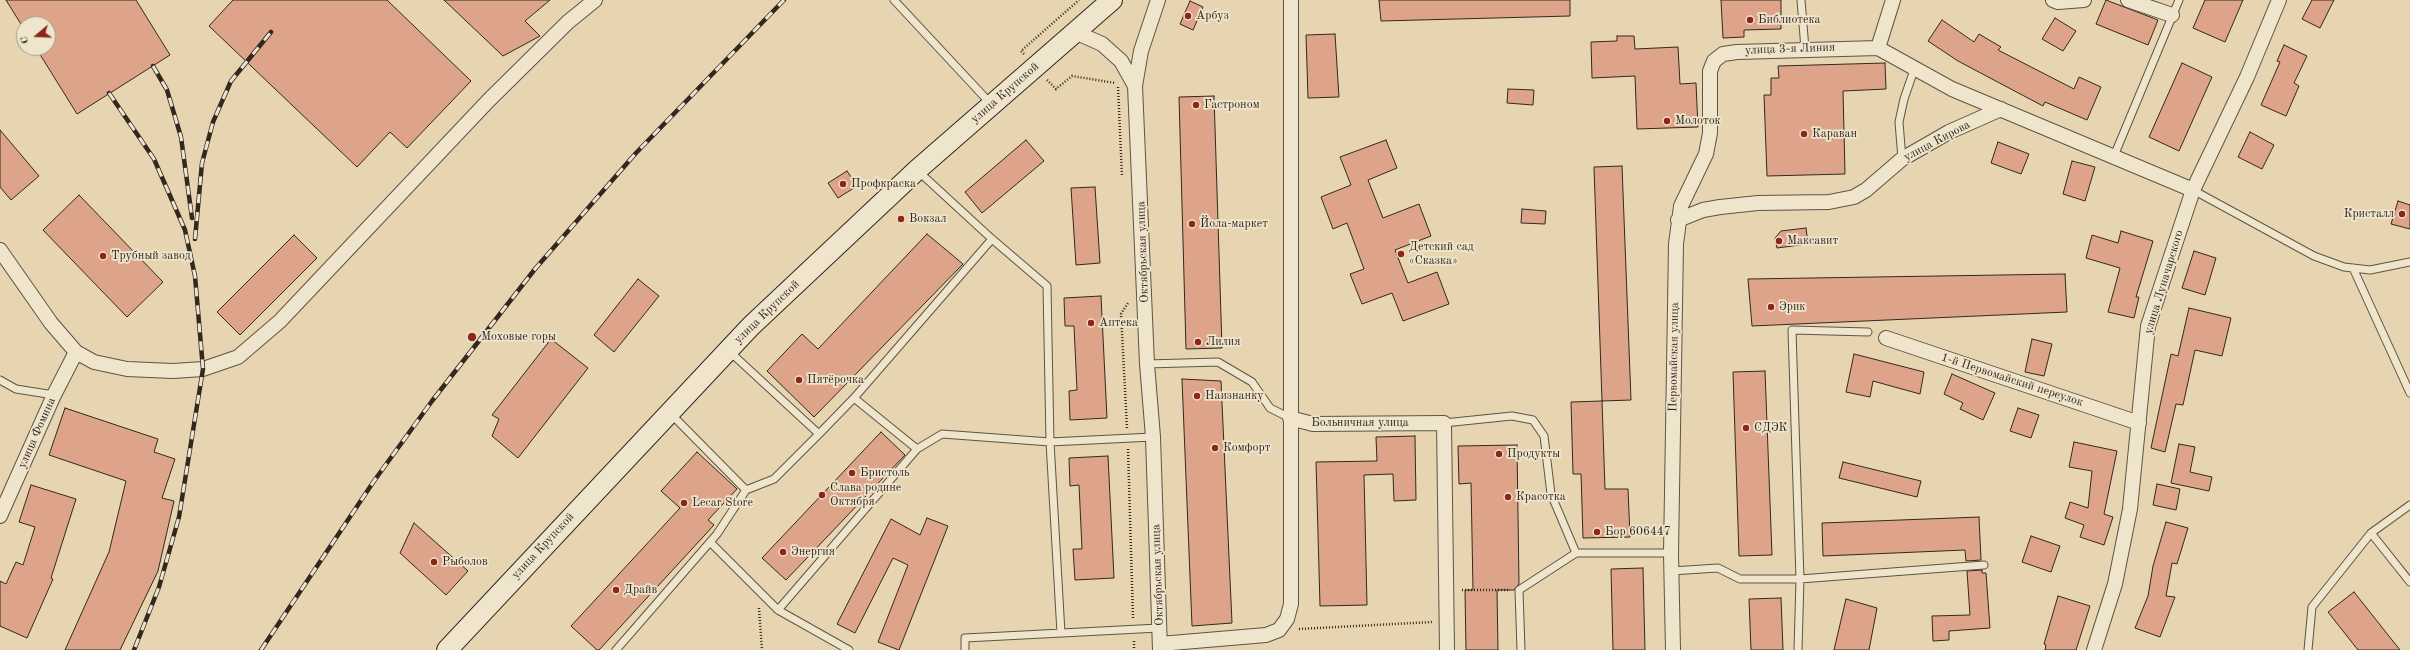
<!DOCTYPE html>
<html>
<head>
<meta charset="utf-8">
<style>
  body { margin:0 }
  #map { position:relative; width:2410px; height:650px; overflow:hidden; background:#e7d5b1; font-family:"Old Standard TT",serif }
  canvas { display:block }
  .north { position:absolute; left:16px; top:16px; width:40px; height:40px; box-sizing:border-box; background:#efe4cc; border:1px solid #a39987; border-radius:50%; rotate:251deg; font-size:11px; font-weight:700; line-height:16px; text-align:center; color:#32281f }
  .north::after { content:''; display:block; margin:auto; width:14px; height:18px; background:#8f2418; clip-path:polygon(50% 0,100% 100%,50% 72%,0 100%) }
</style>
</head>
<body>
<div id="map">
<canvas width="2410" height="650"></canvas>
<div class="north">С</div>
</div>
<script>
const g = document.querySelector('canvas').getContext('2d');
g.lineJoin = 'round';
function fillPath(path, color) { g.fillStyle = color; g.fill(path, 'evenodd'); }
const toPath = rows => new Path2D(rows.map(r => 'M' + r).join(''));
function trace(path, color, width, dash) { g.strokeStyle = color; g.lineWidth = width; g.lineCap = dash ? 'butt' : 'round'; g.setLineDash(dash || []); g.stroke(path); }
function label(font, color, halo, rows, align = 'center') {
  g.font = font + ' "Old Standard TT",serif'; g.lineWidth = 3.5; g.setLineDash([]); g.textBaseline = 'middle'; g.strokeStyle = halo; g.fillStyle = color; for (const [text, x, y, turn = 0] of rows) {
    g.save(); g.translate(x, y); g.rotate((+turn || 0) * Math.PI / 180); g.textAlign = isNaN(turn) ? turn : align; if (halo) g.strokeText(text, 0, 0); g.fillText(text, 0, 0); g.restore();
  }
}
const building = toPath([
  [6,0,136,0,170,55,77,114,36,48,48,48,48,24,24,24,24,29,6,0],
  [233,0,387,0,471,81,407,148,390,132,357,167,209,26,233,0],
  [444,0,550,0,525,21,540,36,503,56,444,0],
  [1379,0,1570,0,1570,16,1381,21,1379,0],
  [1721,0,1781,0,1781,29,1744,30,1744,37,1723,38,1721,0],
  [2106,0,2158,20,2148,45,2096,24,2106,0],
  [2205,0,2243,0,2225,42,2193,28,2205,0],
  [2312,0,2334,0,2320,28,2302,19,2312,0],
  [1190,1,1203,7,1193,30,1180,24,1190,1],
  [2055,18,2076,31,2063,51,2042,39,2055,18],
  [1942,20,1974,42,1979,34,2001,47,1998,50,2074,89,2079,77,2101,87,2087,120,2045,102,2043,106,1958,61,1928,41,1942,20],
  [1335,34,1339,97,1308,98,1306,35,1335,34],
  [1617,36,1634,36,1635,49,1678,47,1680,84,1696,83,1698,127,1637,129,1635,76,1592,78,1591,42,1617,41,1617,36],
  [2284,45,2307,56,2294,83,2299,86,2286,116,2261,105,2280,62,2277,61,2284,45],
  [1885,63,1886,89,1843,91,1845,174,1767,176,1764,95,1771,95,1771,78,1779,78,1778,66,1885,63],
  [2182,63,2212,77,2179,151,2149,137,2182,63],
  [1508,89,1534,90,1533,105,1507,103,1508,89],
  [1214,96,1222,348,1186,349,1179,97,1214,96],
  [0,130,39,176,11,200,0,187,0,130],
  [2250,132,2274,145,2262,169,2238,157,2250,132],
  [1026,140,1044,161,982,213,965,192,1026,140],
  [1386,140,1397,168,1368,180,1383,218,1419,204,1431,236,1395,250,1408,283,1437,272,1449,304,1403,321,1392,293,1362,304,1350,274,1364,269,1347,223,1333,229,1321,197,1351,185,1340,157,1386,140],
  [1998,142,2029,154,2021,174,1991,163,1998,142],
  [2072,161,2095,167,2085,201,2063,194,2072,161],
  [1622,166,1631,400,1602,401,1594,167,1622,166],
  [847,171,857,186,838,198,828,183,847,171],
  [1095,187,1100,263,1076,265,1071,188,1095,187],
  [79,195,163,282,127,317,43,230,79,195],
  [2398,201,2410,205,2410,229,2391,224,2398,201],
  [1522,209,1546,211,1545,224,1521,223,1522,209],
  [1806,228,1808,244,1777,248,1775,238,1781,231,1806,228],
  [2121,231,2153,241,2136,297,2139,297,2134,318,2108,312,2120,268,2086,258,2092,235,2118,243,2121,231],
  [927,234,963,264,814,417,767,371,802,334,818,349,927,234],
  [294,235,317,258,240,335,217,312,294,235],
  [2194,251,2216,258,2205,295,2182,288,2194,251],
  [2065,274,2067,312,1752,326,1748,279,2065,274],
  [638,279,659,296,614,352,594,335,638,279],
  [1101,296,1107,418,1070,420,1069,391,1077,390,1074,326,1065,326,1064,298,1101,296],
  [2189,308,2231,318,2222,356,2195,350,2183,405,2176,404,2165,452,2151,448,2171,354,2178,356,2189,308],
  [551,339,588,368,518,458,492,436,499,419,492,415,551,339],
  [2032,339,2052,344,2044,376,2025,372,2032,339],
  [1854,354,1924,372,1920,394,1873,381,1870,397,1846,392,1854,354],
  [1765,371,1772,555,1739,556,1733,372,1765,371],
  [1952,374,1995,393,1983,420,1960,409,1963,403,1944,394,1952,374],
  [1182,379,1221,381,1232,623,1192,626,1182,379],
  [1602,401,1605,489,1628,489,1630,537,1583,538,1581,474,1573,474,1571,402,1602,401],
  [65,408,158,439,154,452,175,459,162,498,174,501,158,571,120,650,65,650,109,552,126,481,49,455,65,408],
  [2018,408,2039,415,2031,438,2010,431,2018,408],
  [881,432,905,455,786,580,762,558,881,432],
  [1415,436,1416,500,1394,501,1393,474,1364,475,1367,605,1320,606,1316,462,1377,461,1376,437,1415,436],
  [2074,442,2117,451,2104,514,2113,517,2104,545,2080,537,2084,525,2065,518,2070,502,2088,508,2092,471,2069,467,2074,442],
  [2179,444,2195,447,2190,472,2212,477,2209,491,2171,483,2179,444],
  [1517,445,1519,584,1514,590,1497,590,1498,650,1466,650,1465,590,1473,590,1471,483,1459,484,1458,446,1517,445],
  [697,452,737,489,708,520,714,525,599,650,597,650,571,626,680,508,661,491,697,452],
  [1108,456,1114,578,1075,580,1073,549,1082,549,1079,485,1070,486,1069,458,1108,456],
  [1843,462,1921,481,1917,497,1839,478,1843,462],
  [2157,484,2180,489,2176,510,2153,505,2157,484],
  [31,485,76,499,51,578,53,579,27,638,0,626,0,581,6,584,16,562,23,565,35,527,19,522,31,485],
  [1979,517,1981,560,1966,561,1965,550,1823,556,1822,523,1979,517],
  [927,518,948,526,899,650,878,642,908,565,893,558,855,633,837,624,891,519,920,535,927,518],
  [2166,522,2188,528,2177,564,2172,563,2166,596,2175,597,2160,637,2135,628,2148,596,2153,566,2166,522],
  [414,523,468,571,446,595,400,553,414,523],
  [2031,536,2060,546,2051,572,2022,562,2031,536],
  [1643,568,1645,650,1613,650,1611,569,1643,568],
  [1982,570,1982,573,1986,573,1990,628,1949,631,1949,640,1933,641,1932,616,1970,615,1967,571,1982,570],
  [2354,592,2400,650,2358,650,2328,612,2354,592],
  [2058,596,2090,606,2076,650,2045,650,2046,645,2044,644,2058,596],
  [1781,598,1783,650,1751,650,1749,599,1781,598],
  [1846,599,1877,608,1869,650,1834,650,1846,599]
]);
const path = toPath([
  [1024,54,1021,51,1079,0],
  [1047,80,1056,89,1072,76,1115,83],
  [1118,87,1122,176],
  [1127,428,1121,314,1128,303],
  [1128,449,1133,618],
  [1462,590,1509,590],
  [759,608,762,650],
  [1299,629,1432,622],
  [1134,641,1134,650]
]);
const lane = toPath([
  [894,0,991,104],
  [1801,0,1805,49],
  [2114,156,2179,0],
  [1902,159,1899,122,1904,99,1914,70],
  [918,171,992,239,1047,286,1050,442,1061,633],
  [2193,190,2314,256,2344,267,2370,270,2410,262],
  [2353,268,2410,393],
  [729,351,819,434,774,479,746,490],
  [1147,364,1218,362,1252,382,1270,408,1290,418],
  [0,380,16,389,54,395],
  [854,398,917,449,942,434,1050,442,1153,437],
  [1444,423,1512,416,1533,420,1544,436,1551,494,1576,553,1671,553],
  [819,434,854,398,992,239],
  [2410,505,2371,533,2410,582],
  [710,542,778,610],
  [1671,571,1718,568,1740,579,1800,579,1984,565],
  [616,650,717,534,746,490,671,414],
  [849,650,778,610,917,449],
  [965,650,965,638,1159,628],
  [1521,650,1519,590,1576,553],
  [1798,650,1800,579,1792,330,1868,332],
  [2308,650,2312,607,2371,533]
]);
const street = toPath([
  [1158,0,1141,51,1135,86,1147,364,1153,437,1160,650],
  [2053,0,2058,2,2084,0],
  [2128,0,2172,15],
  [1075,32,1102,44,1121,61,1135,86],
  [1878,48,1893,0],
  [1678,220,1703,210,1720,207,1758,203,1829,202,1854,197,1866,190,1902,159,1949,132,2001,109],
  [0,250,51,323,76,352,94,362,127,369,173,371,203,369,238,357,280,321,489,100,568,22,595,0],
  [1886,338,2139,423],
  [1290,418,1313,424,1444,423,1447,650],
  [0,516,54,395,76,352],
  [1160,644,1266,635,1279,630,1287,619,1291,604,1291,0],
  [1673,650,1671,553,1676,244,1681,206,1706,154,1710,133,1710,71,1714,61,1723,54,1737,52,1878,48,1952,89,2193,190],
  [2094,650,2115,584,2130,509,2148,326,2193,190,2247,77,2279,0]
]);
const secondary = toPath([
  [447,650,751,326,917,170,1112,0]
]);
const rail = toPath([
  [153,66,167,90,181,137,192,218],
  [109,93,154,159,185,230,195,276,203,369,179,517,159,587,134,650],
  [195,239,202,163,213,122,231,81,271,32],
  [261,650,374,481,432,401,535,269,636,153,784,0]
]);
const markers = [
  [1188,16,4,"#8f2418"],
  [1750,20,4,"#8f2418"],
  [1196,105,4,"#8f2418"],
  [1667,121,4,"#8f2418"],
  [1804,134,4,"#8f2418"],
  [843,184,4,"#8f2418"],
  [2402,214,4,"#8f2418"],
  [901,219,4,"#8f2418"],
  [1192,224,4,"#8f2418"],
  [1779,241,4,"#8f2418"],
  [1401,254,4,"#8f2418"],
  [103,256,4,"#8f2418"],
  [1771,307,4,"#8f2418"],
  [1091,323,4,"#8f2418"],
  [472,337,5,"#8f2418"],
  [1198,342,4,"#8f2418"],
  [799,380,4,"#8f2418"],
  [1197,396,4,"#8f2418"],
  [1746,428,4,"#8f2418"],
  [1215,448,4,"#8f2418"],
  [1499,454,4,"#8f2418"],
  [852,473,4,"#8f2418"],
  [822,495,4,"#8f2418"],
  [1508,497,4,"#8f2418"],
  [684,503,4,"#8f2418"],
  [1597,532,4,"#8f2418"],
  [783,552,4,"#8f2418"],
  [434,562,4,"#8f2418"],
  [616,590,4,"#8f2418"]
];
const poiNames = [
  ["Арбуз",1196,16],
  ["Библиотека",1758,20],
  ["Гастроном",1204,105],
  ["Молоток",1675,121],
  ["Караван",1812,134],
  ["Профкраска",851,184],
  ["Кристалл",2394,214,"right"],
  ["Вокзал",909,219],
  ["Йола-маркет",1200,224],
  ["Максавит",1787,241],
  ["Детский сад",1409,247],
  ["«Сказка»",1409,261],
  ["Трубный завод",111,256],
  ["Эрик",1779,307],
  ["Аптека",1099,323],
  ["Моховые горы",481,337],
  ["Лилия",1206,342],
  ["Пятёрочка",807,380],
  ["Наизнанку",1205,396],
  ["СДЭК",1754,428],
  ["Комфорт",1223,448],
  ["Продукты",1507,454],
  ["Бристоль",860,473],
  ["Слава родине",830,488],
  ["Октября",830,502],
  ["Красотка",1516,497],
  ["Lecar Store",692,503],
  ["Бор 606447",1605,532],
  ["Энергия",791,552],
  ["Рыболов",442,562],
  ["Драйв",624,590]
];
const streetNames = [
  ["улица 3-я Линия",1790,49,-2],
  ["улица Крупской",1005,93,-41],
  ["улица Кирова",1937,141,-28],
  ["Октябрьская улица",1143,252,-92],
  ["улица Луначарского",2164,282,-73],
  ["улица Крупской",767,312,-44],
  ["Первомайская улица",1674,357,-89],
  ["1-й Первомайский переулок",2012,380,18],
  ["Больничная улица",1360,423],
  ["улица Фомина",37,433,-66],
  ["улица Крупской",543,546,-47],
  ["Октябрьская улица",1158,575,-92]
];
fillPath(building, '#dda48a');
trace(building, '#32281f', 1);
trace(lane, '#5f5344', 9);
trace(street, '#5f5344', 16);
trace(secondary, '#32281f', 22);
trace(path, '#32281f', 2.5, [1, 2]);
trace(lane, '#efe4cc', 7);
trace(street, '#efe4cc', 14);
trace(secondary, '#efe4cc', 20);
trace(rail, '#32281f', 4.5);
trace(rail, '#efe4cc', 3, [9]);
for (const [x, y, r, color] of markers) { const dot = new Path2D(); dot.arc(x, y, r, 0, 2 * Math.PI); g.fillStyle = color; g.fill(dot); trace(dot, '#efe4cc', 1.5); }
label('12px', '#32281f', '#efe4cc', poiNames, 'left');
label('12px', '#32281f', '#efe4cc', streetNames);
</script>
</body>
</html>
